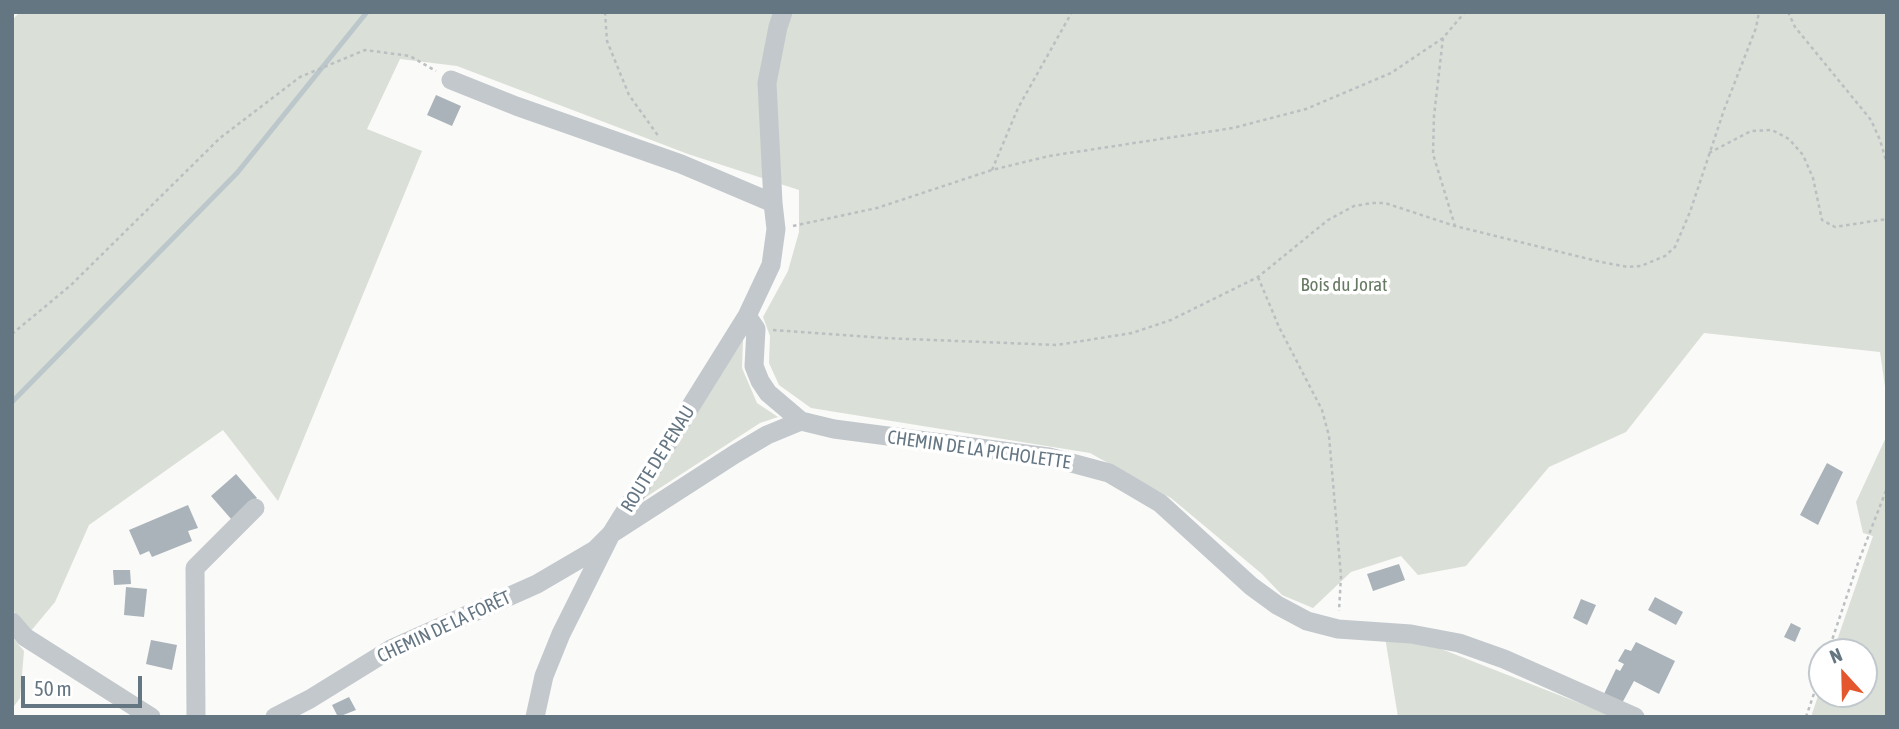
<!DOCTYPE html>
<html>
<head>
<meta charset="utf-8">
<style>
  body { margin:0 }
  #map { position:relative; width:1899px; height:729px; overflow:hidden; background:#fafaf8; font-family:"Asap Condensed",sans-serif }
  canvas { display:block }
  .frame { position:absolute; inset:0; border:14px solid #657683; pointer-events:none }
  .north { position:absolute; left:1808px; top:638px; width:70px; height:70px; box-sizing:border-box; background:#fff; border:2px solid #c1c8cd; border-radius:50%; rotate:338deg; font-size:19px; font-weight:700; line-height:28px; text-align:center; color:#657683 }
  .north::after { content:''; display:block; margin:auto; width:24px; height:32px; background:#e4572e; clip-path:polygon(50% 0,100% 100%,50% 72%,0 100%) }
  .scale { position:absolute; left:21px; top:676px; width:121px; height:32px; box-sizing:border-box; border:4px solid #657683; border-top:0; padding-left:9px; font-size:21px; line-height:24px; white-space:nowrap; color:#657683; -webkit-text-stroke:5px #fff; paint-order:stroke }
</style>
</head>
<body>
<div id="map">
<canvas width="1899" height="729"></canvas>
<div class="frame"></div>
<div class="north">N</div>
<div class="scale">50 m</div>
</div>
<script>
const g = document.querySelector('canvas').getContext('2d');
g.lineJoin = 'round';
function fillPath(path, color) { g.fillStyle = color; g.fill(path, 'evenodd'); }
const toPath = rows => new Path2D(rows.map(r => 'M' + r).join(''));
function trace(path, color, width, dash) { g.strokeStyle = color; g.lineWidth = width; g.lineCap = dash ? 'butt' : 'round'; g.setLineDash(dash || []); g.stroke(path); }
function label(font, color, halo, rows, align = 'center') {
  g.font = font + ' "Asap Condensed",sans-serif'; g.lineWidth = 7; g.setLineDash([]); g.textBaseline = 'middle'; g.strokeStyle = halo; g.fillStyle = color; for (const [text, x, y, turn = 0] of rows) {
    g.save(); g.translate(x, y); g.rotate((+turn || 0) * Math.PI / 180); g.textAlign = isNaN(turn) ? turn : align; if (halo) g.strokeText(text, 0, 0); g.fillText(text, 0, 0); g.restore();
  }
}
const green = toPath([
  [20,12,1887,12,1887,400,1880,352,1704,333,1626,432,1549,467,1466,566,1418,575,1401,556,1351,572,1313,608,1282,595,1262,574,1171,498,1090,453,811,408,779,385,769,363,770,336,763,317,788,271,799,232,799,190,688,154,457,66,400,59,367,129,422,151,278,501,223,430,89,525,55,602,30,632,12,609,12,20],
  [743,340,742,368,757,403,778,417,760,423,643,499],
  [1887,435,1887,717,1811,717,1822,684,1822,694,1864,694,1864,652,1833,652,1873,536,1863,533,1856,502],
  [1408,636,1615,717,1398,717,1385,637],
  [12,637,24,651,20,698,12,709]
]);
const stream = toPath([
  [12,402,237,173,367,12]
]);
const building = toPath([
  [436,95,461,106,452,126,427,115],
  [1827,463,1843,472,1818,525,1800,515],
  [236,474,257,498,232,520,211,496],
  [188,505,198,528,188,531,192,541,152,557,149,551,140,555,129,530],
  [1399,564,1405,580,1373,591,1367,574],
  [113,570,130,570,131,584,114,585],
  [126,587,147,589,144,617,124,615],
  [1655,597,1683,612,1676,625,1648,610],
  [1581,599,1596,605,1587,625,1573,618],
  [1791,623,1801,628,1795,642,1784,637],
  [151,640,177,645,172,670,146,664],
  [1636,642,1675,661,1659,694,1634,681,1621,705,1603,696,1616,669,1620,671,1624,664,1618,661,1625,649,1631,651],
  [349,697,356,710,338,717,332,705]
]);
const path = toPath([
  [605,12,607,41,629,95,659,137],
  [1788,12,1795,27,1871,120,1880,140,1887,164],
  [1443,38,1434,116,1433,154,1455,226],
  [1709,153,1751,131,1772,130,1789,139,1803,155,1813,178,1822,220,1835,227,1887,219],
  [992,170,1018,108,1072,12],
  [793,226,877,208,992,170,1049,156,1233,128,1306,109,1391,73,1443,38,1465,12],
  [1258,277,1279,327,1322,410,1329,436,1341,576,1339,611],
  [773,330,883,338,1057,345,1132,333,1171,320,1258,277,1328,220,1354,206,1372,203,1385,203,1455,226,1601,262,1628,267,1641,266,1665,256,1675,247,1690,212,1724,110,1756,28,1759,12],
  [12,334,71,285,220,138,300,77,365,50,410,56,436,71],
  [1828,652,1858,563,1887,488],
  [1806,717,1822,670]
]);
const minor = toPath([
  [451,80,516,106,681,164,773,203,776,229,771,265,747,316,611,534,561,634,544,676,535,717],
  [773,203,767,83,778,27,783,12],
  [747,316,756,329,754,366,760,381,768,393,801,421,834,429,1049,457,1109,473,1160,503,1251,586,1277,605,1307,621,1338,629,1411,634,1459,643,1504,659,1635,717],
  [12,622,25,637,151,717],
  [196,717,195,568,255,508],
  [275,717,310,699,391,649,537,584,595,550,611,534,735,454,767,435,801,421]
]);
const parkNames = [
  ["Bois du Jorat",1344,285]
];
const streetNames = [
  ["CHEMIN DE LA PICHOLETTE",979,450,8],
  ["ROUTE DE PENAU",658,459,-58],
  ["CHEMIN DE LA FORÊT",444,627,-25]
];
fillPath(green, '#dadfd7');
trace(stream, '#bbc7cb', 5);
fillPath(building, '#aab3b9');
trace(path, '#bbbfc2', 2.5, [3.5, 3.5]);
trace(minor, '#c3c8cc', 19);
label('19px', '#687a64', '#fff', parkNames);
label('19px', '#657683', '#fff', streetNames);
</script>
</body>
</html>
